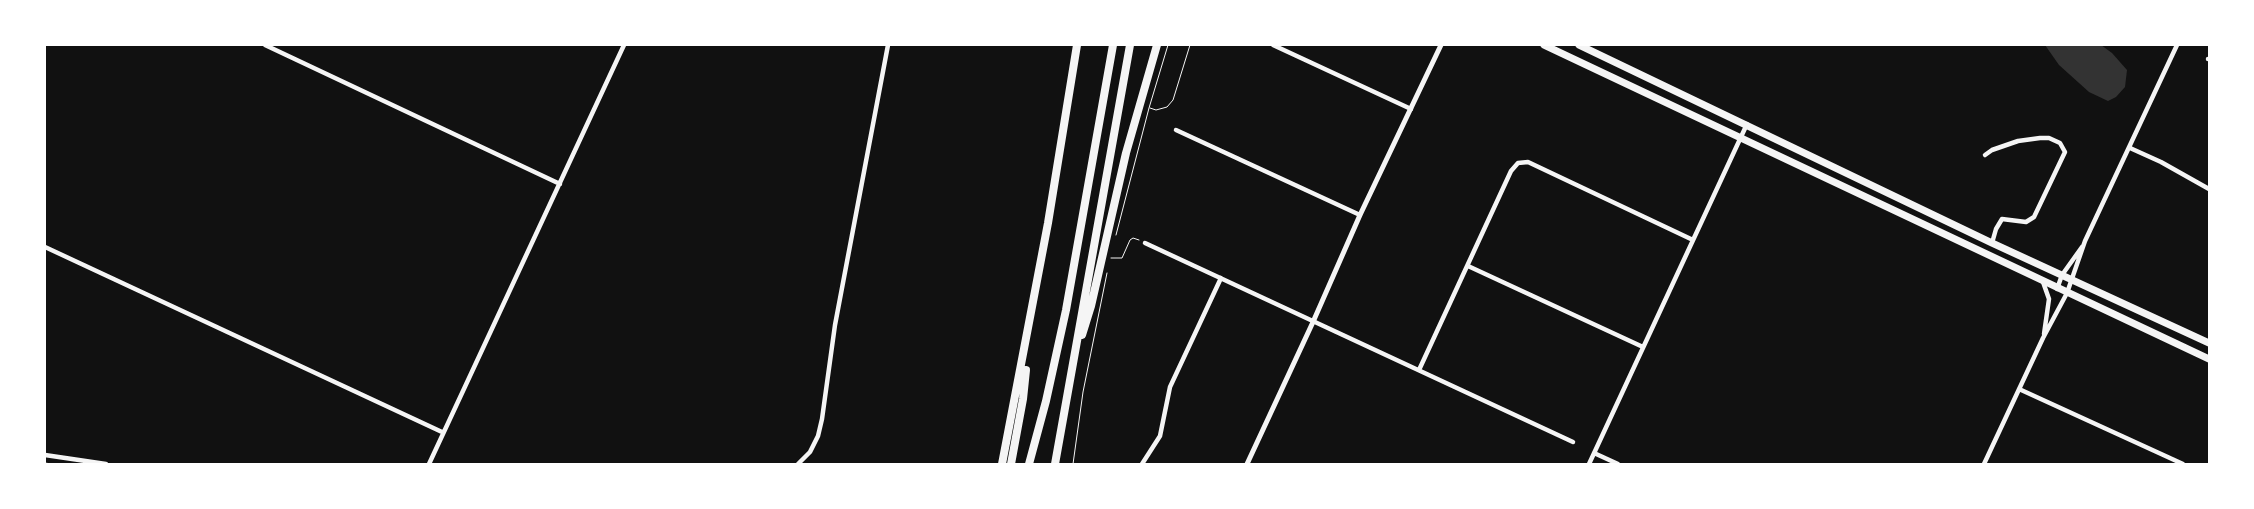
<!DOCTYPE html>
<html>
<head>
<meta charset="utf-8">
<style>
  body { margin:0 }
  #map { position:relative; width:2254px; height:509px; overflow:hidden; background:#111; font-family:"Noto Serif",serif }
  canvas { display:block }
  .frame { position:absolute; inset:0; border:46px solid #fff; pointer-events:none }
</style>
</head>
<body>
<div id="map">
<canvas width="2254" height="509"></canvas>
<div class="frame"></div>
</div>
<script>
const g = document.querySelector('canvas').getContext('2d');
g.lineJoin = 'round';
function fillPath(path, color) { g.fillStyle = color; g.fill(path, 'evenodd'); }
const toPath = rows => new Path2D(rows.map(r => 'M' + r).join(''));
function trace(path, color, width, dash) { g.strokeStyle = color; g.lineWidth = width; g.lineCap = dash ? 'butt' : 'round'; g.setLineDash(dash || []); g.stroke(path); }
const water = toPath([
  [2045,45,2101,45,2112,53,2127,70,2125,87,2116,97,2108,101,2089,92,2059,65]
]);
const path = toPath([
  [1150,108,1156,110,1167,107,1173,100,1190,45],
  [1116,235,1149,108,1168,45],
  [1111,258,1122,258,1130,240,1133,238,1139,240],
  [45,463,51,464],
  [1073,464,1083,392,1107,273]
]);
const minor = toPath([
  [265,45,560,184],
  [1273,45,1411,109],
  [2208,59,2209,59],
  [1176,130,1360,215],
  [2130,148,2161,162,2209,189],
  [1985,155,1992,150,2018,141,2040,138,2049,138,2060,143,2065,152,2034,217,2026,222,2002,219,1996,229,1992,243],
  [1145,243,1573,442],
  [45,247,442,432],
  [1468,266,1643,347],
  [2043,282,2049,299,2044,334],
  [2057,289,2062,275,2082,247],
  [1419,370,1511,171,1518,163,1528,162,1693,240],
  [2019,389,2183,464],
  [1594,453,1618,464],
  [45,455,106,464],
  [429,464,624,45],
  [798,464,810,452,818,436,822,419,835,325,888,45],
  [1142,464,1160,436,1170,387,1221,278],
  [1589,464,1747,124],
  [1984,464,2043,338,2067,293,2085,241,2177,45]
]);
const tertiary = toPath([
  [1247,464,1313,322,1360,215,1441,45]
]);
const primary = toPath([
  [1544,45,2209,359],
  [1579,45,1992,243,2209,343]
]);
const motorway = toPath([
  [1082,335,1091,306,1126,153,1157,45],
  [1002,464,1048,223,1077,45],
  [1011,464,1023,399,1026,370],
  [1029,464,1046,401,1066,310,1113,45],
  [1055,464,1130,45]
]);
fillPath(water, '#333');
trace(path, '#f5f5f5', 1);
trace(minor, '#f5f5f5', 4.5);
trace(tertiary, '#f5f5f5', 5);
trace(primary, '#f5f5f5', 7);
trace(motorway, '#f5f5f5', 8);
</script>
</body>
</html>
